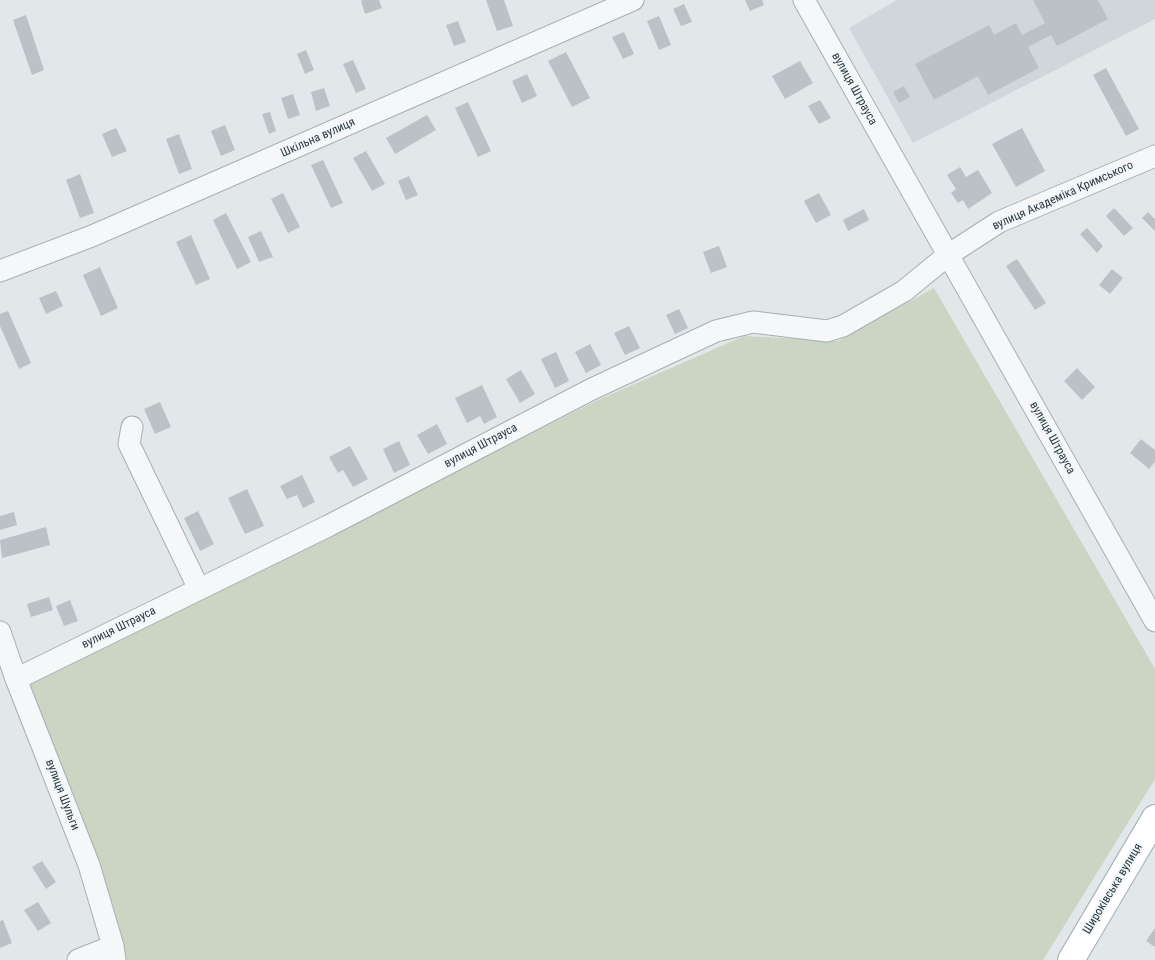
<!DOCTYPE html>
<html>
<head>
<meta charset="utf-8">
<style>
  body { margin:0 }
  canvas { display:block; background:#e2e7ea }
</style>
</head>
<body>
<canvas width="1155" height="960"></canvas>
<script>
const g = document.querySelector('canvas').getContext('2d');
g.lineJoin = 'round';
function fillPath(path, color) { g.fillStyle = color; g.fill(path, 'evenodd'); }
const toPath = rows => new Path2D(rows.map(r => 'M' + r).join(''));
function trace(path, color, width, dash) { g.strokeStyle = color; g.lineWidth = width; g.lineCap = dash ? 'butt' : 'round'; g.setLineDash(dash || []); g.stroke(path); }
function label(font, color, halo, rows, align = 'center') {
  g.font = font + ' "Roboto Condensed",sans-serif'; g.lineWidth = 4; g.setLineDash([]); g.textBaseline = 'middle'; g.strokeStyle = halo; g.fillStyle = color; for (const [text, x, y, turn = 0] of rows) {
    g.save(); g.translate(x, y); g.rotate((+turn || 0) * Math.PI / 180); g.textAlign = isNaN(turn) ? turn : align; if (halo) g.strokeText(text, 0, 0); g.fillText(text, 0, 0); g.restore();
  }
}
const built = toPath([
  [897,0,1155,0,1155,19,913,143,849,28]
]);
const green = toPath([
  [934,288,1155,669,1155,779,1043,960,121,960,28,684,598,400,744,336,838,341]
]);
const building = toPath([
  [363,0,379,0,382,8,365,14,361,1],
  [486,0,504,0,513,26,497,31],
  [745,0,762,0,764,5,750,11],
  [1033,0,1098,0,1108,19,1057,46,1051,35,1028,47,1039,68,988,95,978,76,934,100,915,64,989,25,994,35,1016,23,1022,35,1045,23],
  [684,4,692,22,681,26,673,9],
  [26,15,44,70,32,75,13,20],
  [659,16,671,45,659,50,647,21],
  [458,21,466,42,454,46,446,25],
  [624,32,634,54,623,59,612,37],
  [306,50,314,70,305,74,297,54],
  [566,52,590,98,572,107,548,61],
  [353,60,366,89,356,93,343,64],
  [800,61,813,83,785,99,772,76],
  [1106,68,1139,129,1126,136,1093,75],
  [527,74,537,96,522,103,512,81],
  [904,86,910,97,899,103,893,92],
  [324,88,330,106,316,111,311,92],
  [293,94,300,115,288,119,281,98],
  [820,100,831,118,819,124,808,106],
  [468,102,491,151,478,157,455,108],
  [270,112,276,131,269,134,262,114],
  [427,115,436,130,395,154,386,138],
  [225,125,235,150,221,156,211,131],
  [116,128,127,151,112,157,102,134],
  [1022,128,1045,171,1016,187,992,144],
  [179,134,192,169,179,174,166,139],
  [366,151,385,184,372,191,353,158],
  [323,160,343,203,331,208,311,165],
  [960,167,966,177,978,170,992,193,968,209,963,200,958,203,951,193,956,189,947,175],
  [80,174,94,213,80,218,66,180],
  [409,176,418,195,406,200,398,181],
  [283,193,300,227,288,233,271,199],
  [819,193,831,215,816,223,804,201],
  [1114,208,1133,228,1124,236,1106,216],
  [864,209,869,220,848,231,843,220],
  [1148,212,1155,219,1155,231,1142,218],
  [226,213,251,262,237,269,213,220],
  [1087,228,1103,246,1097,253,1080,234],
  [261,231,273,257,259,262,248,237],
  [191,235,210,279,196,285,176,242],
  [719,246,727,267,711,273,703,252],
  [1017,259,1046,303,1035,310,1006,266],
  [100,267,118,308,101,316,83,275],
  [1112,269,1123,278,1110,294,1099,285],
  [56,291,63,306,46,314,39,298],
  [679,309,688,328,675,334,666,315],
  [8,311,31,363,19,369,0,326,0,314],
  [629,326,640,348,625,355,614,333],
  [590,344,601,365,586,373,575,352],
  [556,352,569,381,555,388,541,359],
  [1077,368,1095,387,1082,400,1064,381],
  [521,370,535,394,520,403,506,379],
  [482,385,497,417,484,424,480,416,467,423,455,398],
  [160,402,171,427,155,434,144,409],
  [437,424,447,444,428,454,417,435],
  [1141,439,1155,450,1155,462,1149,469,1130,453],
  [399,441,410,465,394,473,383,449],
  [350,446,368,479,353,487,343,470,338,473,329,457],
  [302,475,315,502,303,508,297,495,287,499,280,486],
  [247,489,264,526,245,534,228,498],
  [198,511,214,544,200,551,184,518],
  [14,512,17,525,0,530,0,516],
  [46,527,50,545,2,558,0,540],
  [49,597,53,610,31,617,27,604],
  [70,600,78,621,64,626,56,606],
  [42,861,56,882,46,889,32,867],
  [38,902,51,923,38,931,24,910],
  [3,920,12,943,0,948,0,921],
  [1155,928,1155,947,1146,941]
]);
const minor = toPath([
  [804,0,1155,621],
  [0,271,92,236,633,0],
  [132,427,129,444,199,589],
  [0,632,16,679,89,865,113,946,115,960],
  [16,679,328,526,592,389,716,331,753,322,827,331,843,326,904,291,948,255,999,222,1155,156],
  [78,960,113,946]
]);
const major = toPath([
  [1071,960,1155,818]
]);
const streetNames = [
  ["вулиця Штрауса",854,89,61],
  ["Шкільна вулиця",318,138,-24],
  ["вулиця Академіка Кримського",1063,196,-24],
  ["вулиця Штрауса",1052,438,61],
  ["вулиця Штрауса",481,446,-28],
  ["вулиця Штрауса",119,628,-26],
  ["вулиця Шульги",62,795,69],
  ["Широківська вулиця",1113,889,-59]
];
fillPath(built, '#d0d7dc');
fillPath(green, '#ccd4c4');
fillPath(building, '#bac2c7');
trace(minor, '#a7afb4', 23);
trace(major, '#a2afb6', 28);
trace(minor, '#f5f7f9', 21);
trace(major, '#fff', 26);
label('12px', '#2b3942', '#f2f6f8', streetNames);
</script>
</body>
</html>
